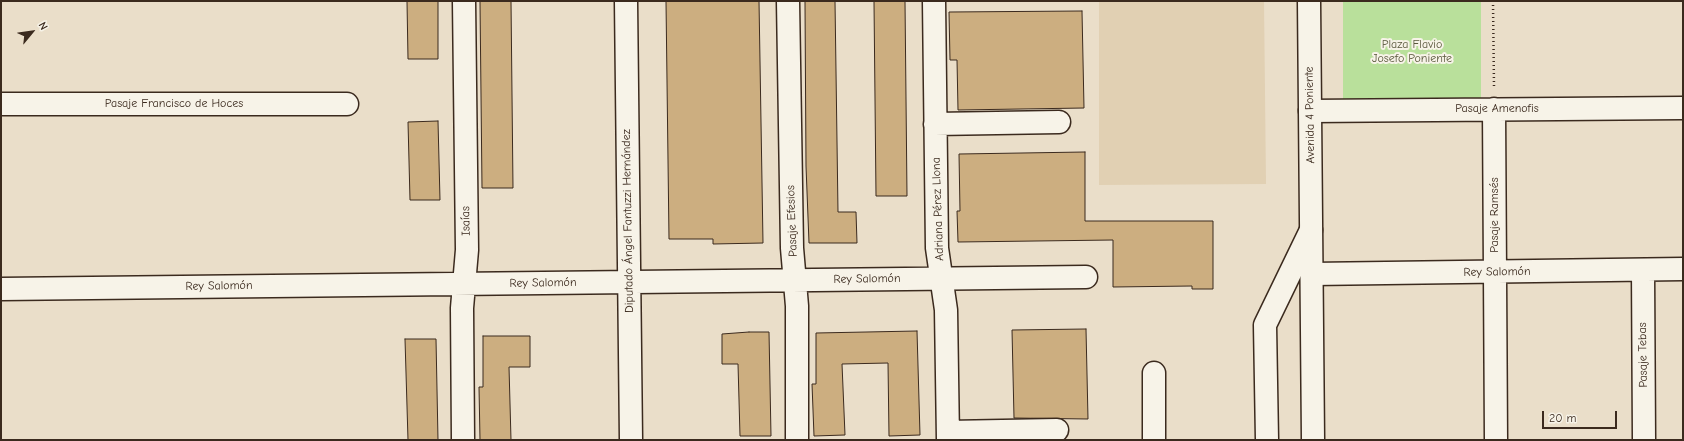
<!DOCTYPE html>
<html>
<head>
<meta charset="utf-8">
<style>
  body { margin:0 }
  #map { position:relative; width:1684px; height:441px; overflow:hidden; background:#eadec9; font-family:"Comic Neue",sans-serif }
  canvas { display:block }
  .frame { position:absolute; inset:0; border:2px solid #3b2a1e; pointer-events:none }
  .north { position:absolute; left:12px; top:12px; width:40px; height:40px; -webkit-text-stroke:3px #f7f3e8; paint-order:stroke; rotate:61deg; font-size:11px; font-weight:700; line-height:16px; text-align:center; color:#3b2a1e }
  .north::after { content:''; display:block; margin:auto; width:14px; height:18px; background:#3b2a1e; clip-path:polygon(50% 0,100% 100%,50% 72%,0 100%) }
  .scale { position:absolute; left:1542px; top:411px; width:75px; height:18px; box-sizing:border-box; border:2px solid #3b2a1e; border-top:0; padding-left:5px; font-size:12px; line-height:14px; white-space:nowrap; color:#3b2a1e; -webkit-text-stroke:3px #f7f3e8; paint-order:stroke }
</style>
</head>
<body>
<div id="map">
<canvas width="1684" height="441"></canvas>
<div class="frame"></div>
<div class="north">N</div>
<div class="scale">20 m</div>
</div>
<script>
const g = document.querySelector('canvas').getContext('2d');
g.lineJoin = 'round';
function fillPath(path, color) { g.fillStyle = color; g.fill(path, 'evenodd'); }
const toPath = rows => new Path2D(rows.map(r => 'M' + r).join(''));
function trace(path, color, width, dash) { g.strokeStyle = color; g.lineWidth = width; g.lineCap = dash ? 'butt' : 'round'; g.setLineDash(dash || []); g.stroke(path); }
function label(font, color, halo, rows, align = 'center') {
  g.font = font + ' "Comic Neue",sans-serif'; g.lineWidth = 4; g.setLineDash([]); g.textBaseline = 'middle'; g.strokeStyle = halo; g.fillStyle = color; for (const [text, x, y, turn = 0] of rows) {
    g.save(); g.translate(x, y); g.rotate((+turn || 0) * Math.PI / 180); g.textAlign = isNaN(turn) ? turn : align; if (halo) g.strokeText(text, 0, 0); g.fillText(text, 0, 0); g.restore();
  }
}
const built = toPath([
  [1099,1,1264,1,1266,184,1099,185]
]);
const green = toPath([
  [1343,1,1481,1,1481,102,1343,103]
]);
const building = toPath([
  [407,1,438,1,438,59,408,59,407,1],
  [480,1,511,1,513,188,482,188,480,1],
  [666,1,759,1,763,243,713,244,713,239,669,239,666,1],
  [805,1,835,1,838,212,856,212,857,243,809,243,806,166,805,1],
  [874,1,905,1,907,196,876,196,874,1],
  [1082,11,1084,108,958,110,957,60,950,60,949,12,1082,11],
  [438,121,440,200,410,200,408,122,438,121],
  [1085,152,1085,221,1213,221,1213,289,1192,289,1192,286,1113,287,1113,240,958,242,957,211,960,211,959,154,1085,152],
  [1086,329,1088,419,1014,418,1012,330,1086,329],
  [917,331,920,435,889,436,888,363,842,364,845,435,814,436,812,384,816,384,816,333,917,331],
  [749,332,769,332,771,436,740,436,738,364,722,364,722,334,749,332],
  [483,336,530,336,530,367,509,367,511,440,480,440,479,387,483,387,483,336],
  [405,339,436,339,438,440,408,440,405,339]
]);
const path = toPath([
  [1493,1,1494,87]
]);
const minor = toPath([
  [626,1,631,440],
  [788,1,792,248,797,306,797,440],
  [934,1,937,248,946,310,948,440],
  [1,104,347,104],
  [1494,109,1496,440],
  [1310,111,1683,108],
  [935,124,1059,122],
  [1643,270,1644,440],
  [1312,274,1683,269],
  [1,289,1086,277],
  [1154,373,1154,440],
  [948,432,1057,430],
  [463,440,462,308,467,250,464,1],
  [1267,440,1265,325,1311,230]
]);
const tertiary = toPath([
  [1309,1,1313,440]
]);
const parkNames = [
  ["Plaza Flavio",1412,45],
  ["Josefo Poniente",1412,59]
];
const streetNames = [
  ["Pasaje Francisco de Hoces",174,104],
  ["Pasaje Amenofis",1497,109],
  ["Avenida 4 Poniente",1310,115,-91],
  ["Adriana Pérez Llona",938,209,-92],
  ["Pasaje Ramsés",1495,215,-90],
  ["Isaías",466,221,-91],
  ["Diputado Ángel Fantuzzi Hernández",628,221,-91],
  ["Pasaje Efesios",792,221,-92],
  ["Rey Salomón",1497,272,-1],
  ["Rey Salomón",867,279,-1],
  ["Rey Salomón",543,283,-1],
  ["Rey Salomón",219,286,-1],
  ["Pasaje Tebas",1643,355,-91]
];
fillPath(built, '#e1d0b3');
fillPath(green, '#b9e09b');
fillPath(building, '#ccae80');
trace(building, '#3b2a1e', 1);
trace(minor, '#3b2a1e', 25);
trace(tertiary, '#3b2a1e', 25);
trace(path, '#3b2a1e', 2.5, [1, 3]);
trace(minor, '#f7f3e8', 22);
trace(tertiary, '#f7f3e8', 22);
label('12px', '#5a583d', '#f7f3e8', parkNames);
label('12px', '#3b2a1e', '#f7f3e8', streetNames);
</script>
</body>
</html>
